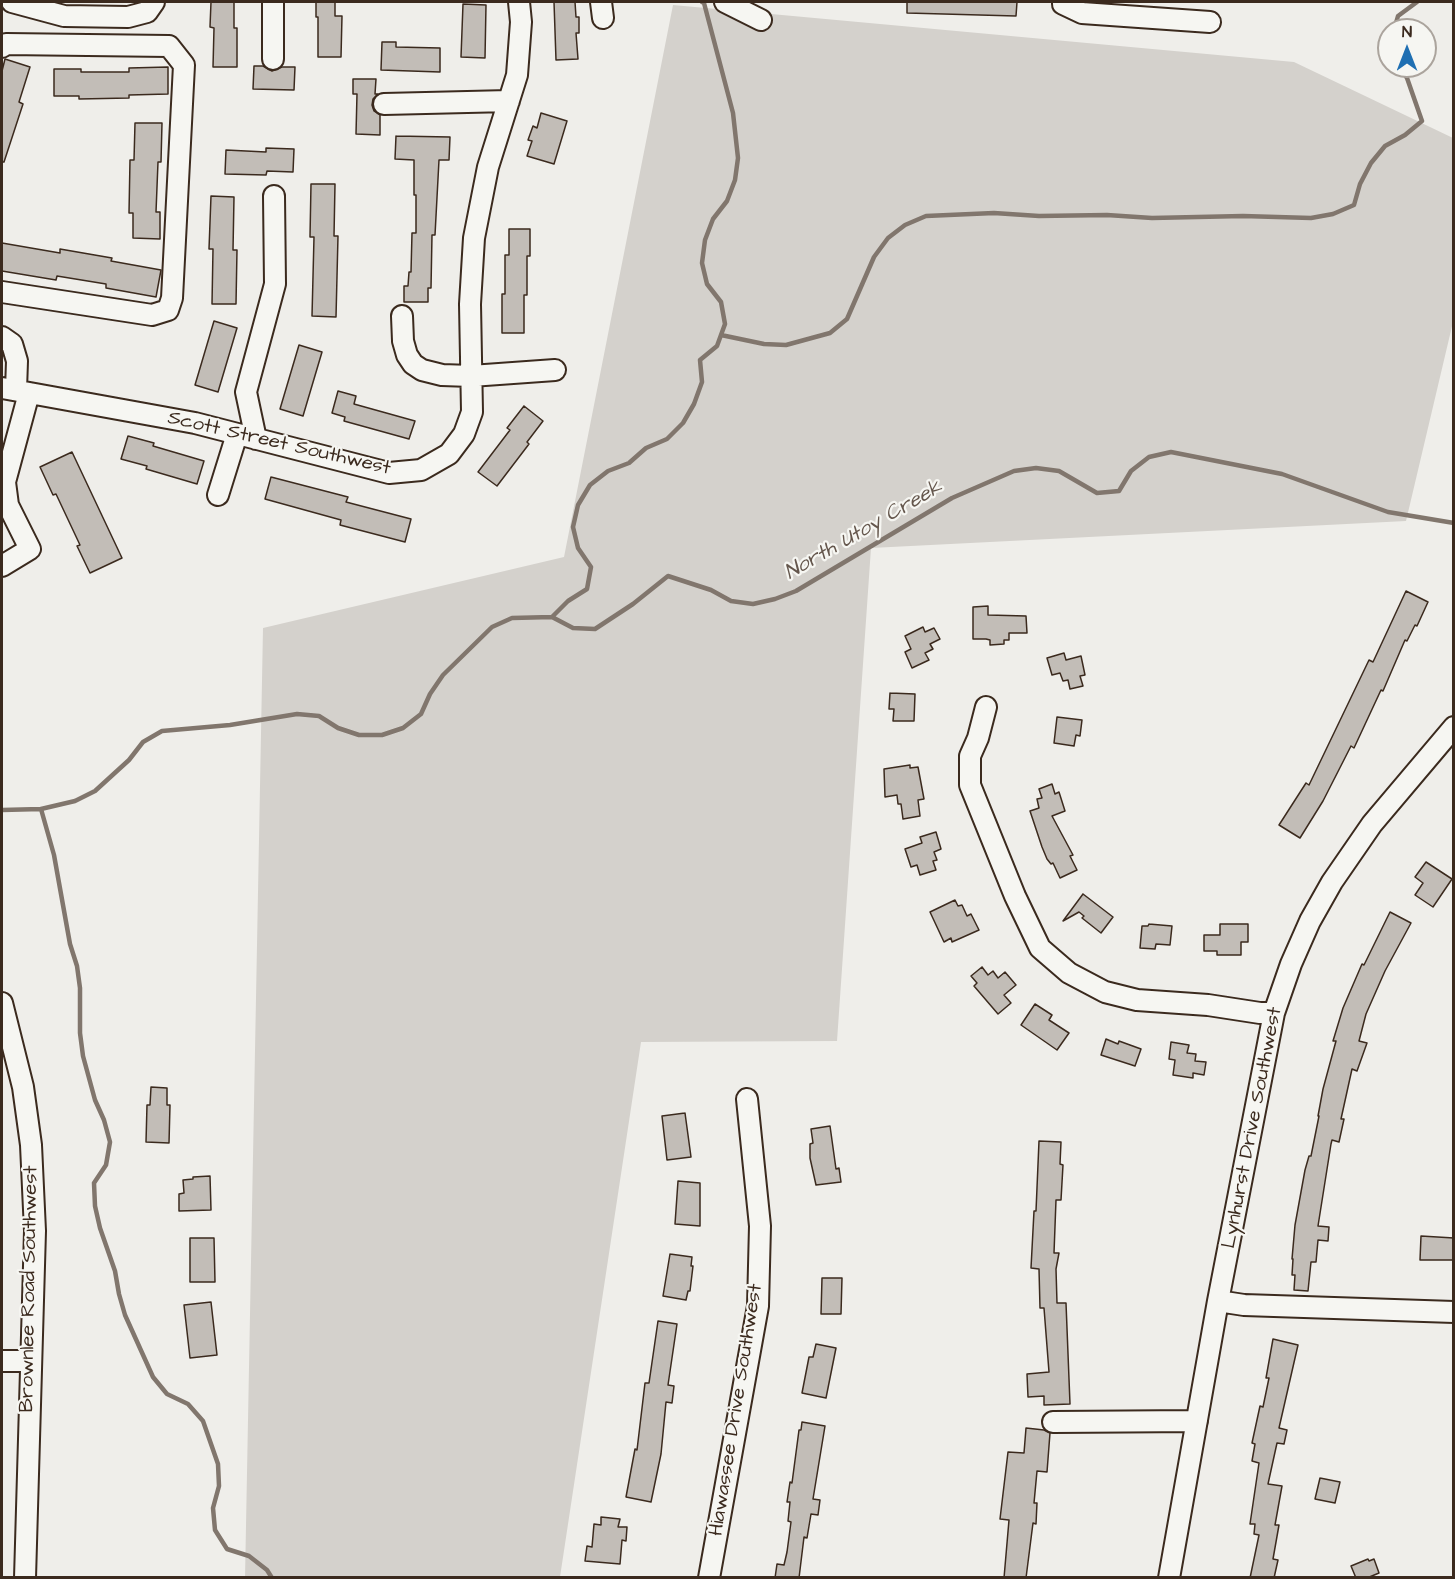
<!DOCTYPE html>
<html>
<head>
<meta charset="utf-8">
<style>
  body { margin:0 }
  #map { position:relative; width:1455px; height:1579px; overflow:hidden; background:#efeeea; font-family:"Architects Daughter",sans-serif }
  canvas { display:block }
  .frame { position:absolute; inset:0; border:3px solid #3b2a1e; pointer-events:none }
  .north { position:absolute; left:1377px; top:18px; width:60px; height:60px; box-sizing:border-box; background:#f6f6f2; border:2px solid #aba49d; border-radius:50%; rotate:0deg; font-size:16px; font-weight:700; line-height:24px; text-align:center; color:#3b2a1e }
  .north::after { content:''; display:block; margin:auto; width:21px; height:27px; background:#1f6fb2; clip-path:polygon(50% 0,100% 100%,50% 72%,0 100%) }
</style>
</head>
<body>
<div id="map">
<canvas width="1455" height="1579"></canvas>
<div class="frame"></div>
<div class="north">N</div>
</div>
<script>
const g = document.querySelector('canvas').getContext('2d');
g.lineJoin = 'round';
function fillPath(path, color) { g.fillStyle = color; g.fill(path, 'evenodd'); }
const toPath = rows => new Path2D(rows.map(r => 'M' + r).join(''));
function trace(path, color, width, dash) { g.strokeStyle = color; g.lineWidth = width; g.lineCap = dash ? 'butt' : 'round'; g.setLineDash(dash || []); g.stroke(path); }
function label(font, color, halo, rows, align = 'center') {
  g.font = font + ' "Architects Daughter",sans-serif'; g.lineWidth = 4.5; g.setLineDash([]); g.textBaseline = 'middle'; g.strokeStyle = halo; g.fillStyle = color; for (const [text, x, y, turn = 0] of rows) {
    g.save(); g.translate(x, y); g.rotate((+turn || 0) * Math.PI / 180); g.textAlign = isNaN(turn) ? turn : align; if (halo) g.strokeText(text, 0, 0); g.fillText(text, 0, 0); g.restore();
  }
}
const green = toPath([
  [673,5,1294,62,1453,138,1453,322,1406,521,871,548,837,1041,641,1042,560,1577,245,1578,263,628,564,557]
]);
const stream = toPath([
  [1394,30,1398,16,1417,2],
  [721,335,764,344,786,345,830,333,847,319,874,257,888,238,905,225,926,216,994,213,1039,216,1107,215,1152,218,1243,216,1311,218,1333,214,1354,205,1360,184,1371,163,1385,146,1405,135,1422,121,1407,78,1399,66],
  [552,617,568,601,587,589,591,567,578,548,573,527,578,505,590,485,608,471,629,463,646,448,667,439,683,423,694,404,702,382,700,360,717,346,725,324,721,302,707,284,702,263,705,240,713,219,727,201,735,180,738,158,733,113,704,3,702,2],
  [41,809,54,855,70,944,77,966,80,988,80,1033,83,1056,95,1100,104,1120,110,1142,106,1165,94,1183,95,1206,100,1228,115,1271,119,1294,125,1315,153,1377,167,1394,188,1404,203,1421,218,1464,219,1486,213,1508,215,1530,227,1549,249,1556,267,1570,272,1578],
  [2,810,41,809,75,801,95,791,129,760,143,742,162,731,230,725,297,714,319,716,338,728,359,735,382,735,403,728,421,714,430,694,443,675,492,627,512,618,552,617,573,628,595,629,633,604,668,576,711,590,731,601,753,604,775,599,796,591,952,498,1014,471,1036,468,1059,471,1097,493,1119,491,1131,471,1149,457,1171,452,1282,474,1388,512,1454,523]
]);
const building = toPath([
  [211,2,234,2,234,28,237,28,237,67,213,67,214,28,210,27,211,2],
  [316,2,335,2,335,16,342,16,341,57,318,57,318,17,316,17,316,2],
  [554,2,575,2,576,17,579,17,579,33,576,33,578,59,556,60,554,2],
  [907,2,1017,2,1016,16,907,13,907,2],
  [463,4,486,5,485,58,461,57,463,4],
  [382,42,396,42,396,47,440,48,440,72,381,70,382,42],
  [5,59,30,67,19,102,23,104,4,162,2,162,2,71,5,59],
  [254,66,263,66,272,71,282,67,295,67,294,90,253,89,254,66],
  [168,67,168,94,129,95,129,98,79,99,79,96,54,96,54,69,81,69,81,72,129,72,129,68,168,67],
  [353,79,376,79,375,94,378,94,373,99,372,105,374,111,380,115,380,135,356,134,357,94,353,94,353,79],
  [541,113,567,121,554,164,527,156,532,141,528,140,533,126,537,128,541,113],
  [135,123,162,123,161,162,158,162,156,212,160,212,160,239,133,238,133,213,129,213,130,160,134,160,135,123],
  [396,136,450,137,449,160,439,160,435,235,432,235,431,288,428,288,428,302,404,302,404,286,408,286,409,272,411,272,412,233,416,233,416,195,414,195,414,160,395,159,396,136],
  [266,148,294,149,293,172,267,171,266,175,225,174,226,150,266,152,266,148],
  [311,184,335,184,334,236,338,236,336,317,312,316,314,237,310,237,311,184],
  [211,196,234,197,233,250,237,250,236,304,212,304,213,249,209,249,211,196],
  [509,229,530,229,530,256,527,256,527,295,524,295,524,333,502,333,502,294,505,294,505,255,509,255,509,229],
  [2,243,60,253,60,249,112,258,111,261,161,270,156,297,106,288,106,284,57,276,56,280,2,271,2,243],
  [214,321,237,328,218,392,195,385,214,321],
  [299,345,322,352,303,416,280,409,299,345],
  [338,391,356,396,354,404,415,421,409,439,344,421,345,417,332,413,338,391],
  [524,406,543,421,527,442,529,444,497,486,478,472,510,430,507,428,524,406],
  [128,436,154,443,153,446,204,461,197,484,146,469,147,466,121,459,128,436],
  [72,452,122,558,90,573,77,546,80,545,56,494,53,495,40,467,72,452],
  [271,477,348,497,346,502,411,519,405,542,340,525,341,520,265,499,271,477],
  [1406,591,1428,602,1417,626,1415,625,1407,641,1405,640,1383,691,1381,690,1354,748,1351,746,1323,801,1300,838,1279,825,1306,783,1309,785,1369,660,1373,662,1406,591],
  [988,606,988,615,1026,616,1027,633,1009,633,1009,640,1004,640,1004,644,990,645,990,640,986,639,973,639,973,607,988,606],
  [923,627,925,632,934,628,940,639,930,644,933,649,925,653,929,660,912,668,905,652,911,649,905,636,923,627],
  [1064,653,1066,660,1081,656,1085,675,1080,676,1083,686,1070,689,1068,680,1063,681,1060,673,1052,675,1047,658,1064,653],
  [890,693,915,694,914,721,893,721,894,709,889,709,890,693],
  [1057,717,1082,720,1080,736,1076,735,1074,746,1054,743,1057,717],
  [910,765,910,768,918,767,924,799,918,800,920,816,903,819,901,804,898,804,897,795,885,797,884,769,910,765],
  [1052,784,1055,794,1059,792,1065,811,1052,816,1073,855,1070,856,1077,870,1060,878,1053,863,1051,864,1047,859,1042,847,1030,811,1039,808,1037,799,1042,798,1039,789,1052,784],
  [936,832,941,849,934,852,937,860,933,861,936,870,920,875,917,865,911,867,905,849,922,843,920,837,936,832],
  [1426,862,1452,879,1433,907,1415,895,1423,883,1415,877,1426,862],
  [1083,894,1113,917,1101,933,1082,918,1084,916,1079,912,1063,921,1083,894],
  [955,900,958,906,962,905,967,916,971,914,979,930,952,942,951,938,944,942,930,912,955,900],
  [1390,912,1411,923,1385,971,1366,1014,1359,1041,1367,1043,1357,1071,1352,1069,1341,1119,1344,1119,1339,1142,1332,1140,1331,1144,1318,1226,1329,1227,1328,1241,1318,1240,1316,1262,1311,1262,1308,1291,1294,1290,1295,1275,1292,1275,1293,1259,1292,1259,1295,1225,1305,1170,1309,1156,1311,1156,1319,1116,1318,1116,1323,1089,1336,1041,1333,1041,1343,1008,1362,964,1364,965,1390,912],
  [1149,924,1172,926,1170,945,1156,944,1155,949,1140,948,1142,926,1148,926,1149,924],
  [1220,924,1248,924,1248,942,1241,942,1241,955,1217,955,1217,951,1204,951,1204,935,1220,935,1220,924],
  [982,967,988,975,993,971,998,978,1005,972,1016,985,1004,995,1011,1003,998,1014,974,986,977,983,971,976,982,967],
  [1035,1004,1052,1015,1049,1020,1069,1033,1057,1050,1021,1025,1035,1004],
  [1106,1039,1118,1044,1119,1041,1141,1049,1135,1066,1101,1055,1106,1039],
  [1171,1042,1189,1045,1187,1053,1196,1054,1195,1061,1206,1062,1204,1075,1193,1073,1193,1078,1173,1075,1175,1060,1169,1059,1171,1042],
  [151,1087,167,1088,167,1105,170,1105,169,1143,146,1142,147,1105,150,1105,151,1087],
  [685,1113,691,1157,667,1160,662,1116,685,1113],
  [830,1126,836,1169,839,1168,841,1182,816,1185,810,1158,810,1144,813,1143,811,1129,830,1126],
  [1039,1141,1061,1142,1060,1164,1063,1165,1061,1200,1056,1200,1054,1253,1059,1253,1056,1269,1057,1303,1066,1303,1070,1404,1044,1405,1044,1396,1028,1397,1027,1374,1049,1372,1044,1308,1040,1308,1039,1269,1031,1268,1034,1211,1036,1211,1039,1141],
  [210,1176,211,1210,179,1211,179,1194,184,1193,183,1180,193,1179,193,1177,210,1176],
  [678,1181,700,1183,700,1226,675,1224,678,1181],
  [1421,1236,1454,1238,1454,1260,1420,1260,1421,1236],
  [190,1238,214,1238,215,1282,190,1282,190,1238],
  [670,1254,692,1257,691,1266,693,1266,690,1291,688,1291,686,1300,663,1296,670,1254],
  [822,1278,842,1278,841,1314,821,1314,822,1278],
  [211,1302,217,1355,190,1358,184,1305,211,1302],
  [658,1321,677,1324,668,1385,674,1386,672,1403,666,1402,661,1454,651,1502,626,1497,635,1449,637,1450,645,1383,649,1383,658,1321],
  [1273,1339,1298,1345,1279,1428,1287,1430,1284,1444,1277,1443,1268,1484,1282,1486,1275,1525,1279,1525,1273,1559,1278,1560,1274,1578,1250,1578,1259,1535,1254,1534,1255,1524,1250,1524,1259,1463,1252,1461,1255,1444,1252,1443,1260,1406,1263,1407,1269,1378,1266,1378,1273,1339],
  [816,1344,836,1348,826,1398,802,1393,809,1357,813,1357,816,1344],
  [802,1422,825,1426,813,1499,820,1500,818,1515,811,1514,807,1538,804,1537,799,1578,775,1578,777,1564,784,1565,787,1552,791,1522,788,1521,790,1502,787,1502,790,1482,792,1483,799,1430,801,1430,802,1422],
  [1026,1428,1044,1430,1050,1433,1047,1472,1037,1471,1034,1503,1037,1503,1036,1524,1033,1523,1026,1578,1004,1578,1009,1520,1000,1519,1008,1452,1024,1453,1026,1428],
  [1320,1478,1340,1482,1335,1503,1315,1499,1320,1478],
  [601,1517,620,1519,618,1527,627,1527,626,1541,622,1540,620,1564,585,1561,587,1546,592,1547,594,1524,601,1525,601,1517],
  [1368,1559,1369,1561,1374,1559,1379,1573,1367,1578,1356,1578,1351,1566,1368,1559]
]);
const minor = toPath([
  [12,2,64,16,128,17,147,12,154,2],
  [601,2,603,18],
  [725,2,761,20],
  [1063,2,1063,4,1082,13,1210,22],
  [2,47,6,44,169,46,184,65,172,298,168,310,152,315,2,292],
  [273,59,273,2],
  [384,104,509,101],
  [402,316,403,341,407,355,413,364,422,370,442,375,471,376,555,370],
  [2,337,12,344,17,361,16,390],
  [2,388,195,423,389,473,421,470,449,454,464,434,472,412,470,304,474,238,488,167,517,75,521,22,519,2],
  [256,439,246,392,275,284,274,196],
  [218,495,237,434],
  [2,566,30,549,8,505,5,482,29,393],
  [986,707,978,738,970,756,970,785,1015,896,1040,948,1069,973,1105,992,1137,1000,1208,1005,1260,1013,1274,1013],
  [2,1003,23,1087,31,1145,35,1231,25,1578],
  [1218,1301,1244,1305,1454,1312],
  [2,1361,30,1361],
  [1053,1422,1197,1421],
  [709,1578,758,1306,760,1226,747,1099],
  [1169,1578,1218,1301,1274,1013,1291,964,1310,921,1332,882,1372,824,1454,727]
]);
const streetNames = [
  ["Scott Street Southwest",279,444,13],
  ["Lynhurst Drive Southwest",1253,1128,-79],
  ["Brownlee Road Southwest",30,1289,-89],
  ["Hiawassee Drive Southwest",737,1410,-81]
];
const waterNames = [
  ["North Utoy Creek",864,531,-30]
];
fillPath(green, '#d4d1cc');
trace(stream, '#81766d', 4.5);
fillPath(building, '#c2bdb7');
trace(building, '#3b2a1e', 1.5);
trace(minor, '#3b2a1e', 24);
trace(minor, '#f6f6f2', 20);
label('20px', '#3b2a1e', '#f6f6f2', streetNames);
label('italic 21px', '#64564c', '#f6f6f2', waterNames);
</script>
</body>
</html>
